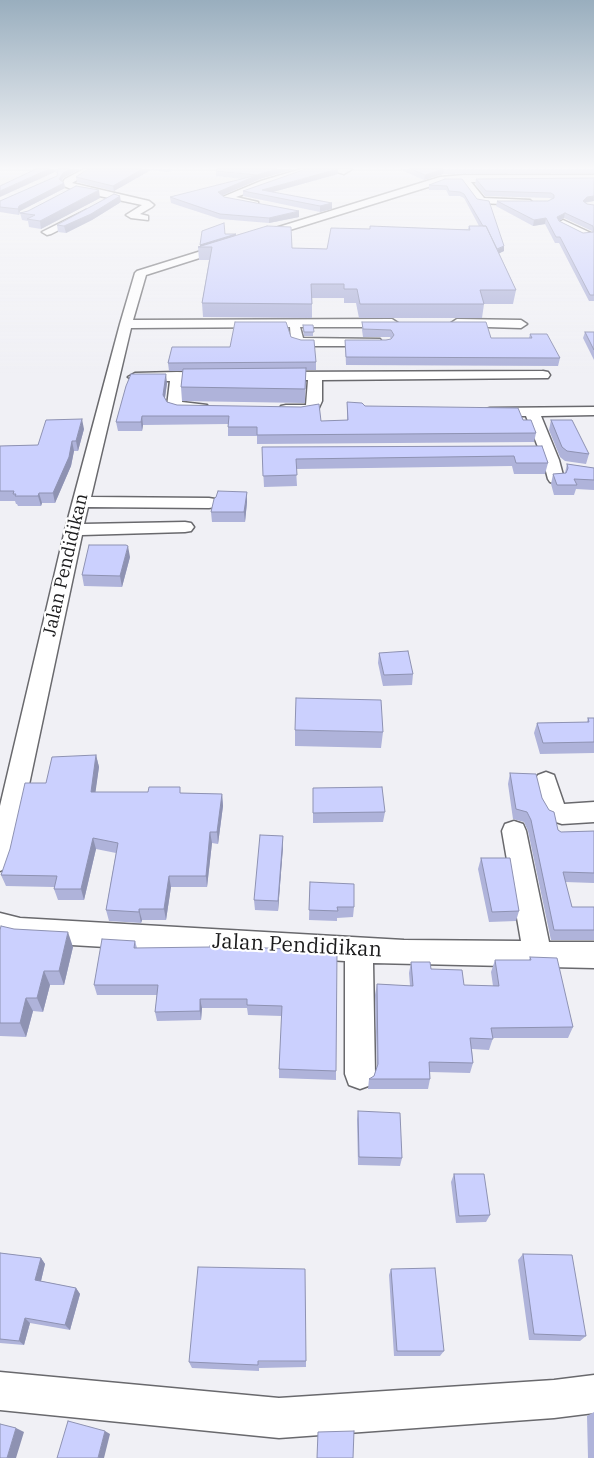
<!DOCTYPE html>
<html>
<head>
<meta charset="utf-8">
<style>
  body { margin:0 }
  canvas { display:block; background:#f0f0f5 }
</style>
</head>
<body>
<canvas width="594" height="1458"></canvas>
<script>
const g = document.querySelector('canvas').getContext('2d');
g.lineJoin = 'round';
const toPath = rows => new Path2D(rows.map(r => 'M' + r).join(''));
function trace(path, color, width, dash) { g.strokeStyle = color; g.lineWidth = width; g.lineCap = dash ? 'butt' : 'round'; g.setLineDash(dash || []); g.stroke(path); }
function fillPath(path, color) { g.fillStyle = color; g.fill(path, 'evenodd'); }
function label(font, color, halo, rows, align = 'center') {
  g.font = font + ' "IBM Plex Serif",serif'; g.lineWidth = 4.5; g.setLineDash([]); g.textBaseline = 'middle'; g.strokeStyle = halo; g.fillStyle = color; for (const [text, x, y, turn = 0] of rows) {
    g.save(); g.translate(x, y); g.rotate((+turn || 0) * Math.PI / 180); g.textAlign = isNaN(turn) ? turn : align; if (halo) g.strokeText(text, 0, 0); g.fillText(text, 0, 0); g.restore();
  }
}
const minor = toPath([
  [84,169,95,169,72,183,149,201,154,205,152,207,140,214,148,216,148,220,131,218,126,215,142,205,76,191,64,186,62,184,65,179,84,169],
  [301,169,315,169,236,197,258,202,258,206,225,201,220,198,261,181,301,169],
  [326,169,352,169,344,174,326,169],
  [464,175,594,175,594,181,471,182,484,198,530,200,532,202,527,205,478,203,462,182,444,182,264,238,256,238,255,236,256,234,440,177,464,175],
  [86,210,89,211,89,215,51,234,47,235,42,232,86,210],
  [563,220,591,233,592,235,591,237,583,237,559,225,558,223,563,220],
  [227,243,232,246,231,248,146,275,133,320,392,319,398,323,392,327,300,327,303,338,380,339,382,342,380,345,375,346,301,346,291,340,290,327,131,328,91,497,209,498,215,499,217,503,215,507,209,508,88,507,84,524,185,522,191,523,194,527,191,531,185,532,82,535,13,860,9,867,0,871,0,806,65,530,120,324,135,273,137,271,227,243],
  [457,319,521,320,527,324,521,328,453,326,451,323,457,319],
  [543,371,548,372,550,375,548,378,322,380,322,401,317,412,312,413,286,413,281,412,279,409,281,406,286,405,306,405,308,380,275,380,268,376,275,372,543,371],
  [177,372,218,373,220,376,218,379,213,380,184,381,182,402,207,405,209,408,207,411,202,412,169,409,167,406,170,381,135,381,128,377,135,373,177,372],
  [594,407,594,415,541,416,559,460,564,479,562,482,556,484,550,482,548,479,543,460,526,416,490,416,485,415,483,412,485,409,490,408,594,407],
  [546,772,554,775,564,804,594,802,594,822,562,824,547,819,540,807,534,781,538,775,546,772],
  [514,821,523,824,526,831,549,942,594,942,594,968,373,963,375,1074,371,1085,360,1089,349,1085,345,1074,345,961,20,942,0,937,0,913,20,918,404,940,521,941,502,831,505,824,514,821],
  [0,1372,279,1398,554,1380,594,1375,594,1413,554,1418,279,1438,0,1410,0,1372]
]);
const wall = toPath([
  [36,169,80,169,63,178,62,181,64,183,65,188,20,211,19,215,0,212,0,201,57,176,57,173,55,172],
  [88,169,173,169,169,172,151,170,114,191,77,182,76,177],
  [294,169,260,179,222,196,224,197,299,217,269,223,220,219,171,203,170,197,242,179,216,176,216,171],
  [394,169,594,169,594,173,443,174,424,180,399,169],
  [338,174,273,192,332,203,332,209,320,212,243,196,243,191],
  [594,178,594,201,585,203,587,204,594,205,594,301,589,301,559,243,555,243,545,224,533,226,496,206,497,201,548,201,552,199,550,198,485,196,475,184,476,179],
  [564,218,592,231,592,232,583,233,559,221],
  [462,179,504,246,504,251,499,253,516,290,513,304,484,304,482,318,359,318,356,303,344,303,344,298,312,298,312,318,203,317,202,303,209,260,199,260,198,247,200,247,200,245,225,234,236,234,236,236,292,248,327,249,370,229,468,229,469,226,479,226,464,198,460,196,449,196,446,190,429,190,429,185],
  [100,198,41,229,29,227,28,221,22,220,20,213],
  [121,202,92,220,66,233,58,232,57,225],
  [362,322,491,338,529,338,530,334,560,358,558,366,346,365,345,340,386,340,391,339,390,337,363,337,362,330],
  [303,325,313,325,313,336,304,336,303,330],
  [585,332,594,332,594,360,583,338],
  [291,337,316,362,316,370,306,370,305,403,182,401,181,387,183,371,169,371,168,363,230,347],
  [167,383,165,398,167,402,177,405,321,421,347,420,347,402,365,406,523,420,536,433,534,442,257,444,257,436,228,436,228,424,143,425,142,431,118,431,116,422],
  [551,420,589,454,586,464,565,461,560,457,549,430],
  [84,429,78,451,74,451,71,466,55,503,42,503,41,506,18,506,17,504,16,504,15,501,0,501,0,446,38,445],
  [542,446,548,463,545,474,514,474,512,466,296,469,297,486,264,487,262,447],
  [567,464,594,468,594,490,576,489,574,495,554,495,551,484,553,474,565,473],
  [247,492,247,502,245,522,212,522,211,512,216,497],
  [130,557,122,587,84,586,82,575],
  [379,653,413,674,412,685,383,686,378,663],
  [588,718,594,718,594,753,540,754,534,733,537,723,587,722],
  [295,730,383,732,381,748,295,746],
  [96,755,99,767,95,792,181,793,222,794,223,806,218,844,212,843,207,887,171,887,166,920,142,920,141,923,109,921,106,910,116,853,96,849,84,900,58,900,54,889,54,887,6,886,1,875,46,783],
  [510,773,542,798,558,830,561,832,594,831,594,883,565,882,572,907,594,907,594,940,551,940,528,831,524,822,513,819,508,784],
  [313,788,385,812,383,822,313,823],
  [283,847,278,911,255,910,254,900],
  [481,858,519,911,516,921,489,922,478,869],
  [310,882,354,907,353,917,337,918,337,921,309,920],
  [0,930,73,947,64,985,50,985,43,1012,33,1011,26,1037,0,1036],
  [135,941,137,948,285,952,336,1071,336,1080,279,1078,279,1069,282,1016,248,1015,247,1008,202,1008,201,1020,157,1021,155,1012,157,995,97,995,94,985],
  [530,957,573,1027,568,1038,493,1038,489,1050,472,1049,473,1063,470,1073,430,1072,430,1079,428,1089,368,1089,369,1079,374,1076,377,1068,375,995,377,984,410,986,409,973,411,962,431,969,464,985,493,986,491,972,495,960,529,960],
  [358,1111,402,1158,400,1166,358,1165,357,1120],
  [454,1174,490,1215,486,1222,456,1223,451,1182],
  [0,1253,41,1258,45,1264,41,1281,76,1288,80,1294,70,1330,30,1323,24,1345,0,1343],
  [523,1254,586,1336,580,1341,529,1340,518,1260],
  [391,1269,444,1351,440,1356,394,1356,389,1275],
  [306,1361,306,1367,259,1368,259,1371,192,1368,189,1362],
  [594,1412,594,1458,588,1458,587,1416]
]);
const shadedWall = toPath([
  [49,169,54,169,55,172,0,197,0,191],
  [70,169,80,169,63,178,60,184,59,179,63,173],
  [142,169,150,169,151,170,114,191,113,186],
  [277,169,294,169,260,179,218,197,218,192,260,174],
  [338,169,338,174,262,195,262,190],
  [444,169,443,174,424,180,425,175],
  [64,183,65,188,20,211,19,215,18,209,19,206],
  [99,190,100,198,41,229,40,221],
  [120,196,121,202,92,220,66,233,64,226],
  [594,196,594,201,586,202,582,206,583,201,587,197],
  [332,203,332,209,320,212,320,206],
  [299,211,299,217,269,223,269,218],
  [565,213,564,218,556,222,557,217],
  [546,218,545,224,533,226,534,220],
  [236,234,236,238,200,247,200,245],
  [504,246,504,251,496,255,497,250],
  [166,374,167,383,164,404,163,395],
  [142,416,143,425,142,431,141,422],
  [82,419,84,429,78,451,76,441],
  [72,441,74,451,71,466,55,503,53,493],
  [247,492,247,502,245,522,244,512],
  [39,493,42,503,41,506,38,496],
  [128,546,130,557,122,587,120,576],
  [96,755,99,767,94,803,91,792],
  [222,794,223,806,218,844,217,832],
  [210,832,212,843,207,887,206,876],
  [283,836,283,847,278,911,278,901],
  [93,838,96,849,84,900,81,889],
  [169,876,171,887,166,920,164,909],
  [139,909,142,920,141,923,139,912],
  [68,932,73,947,64,985,59,971],
  [44,971,50,985,43,1012,37,998],
  [26,998,33,1011,26,1037,20,1023],
  [200,999,202,1008,201,1020,200,1011],
  [41,1258,45,1264,40,1285,35,1280],
  [76,1288,80,1294,70,1330,65,1325],
  [25,1318,30,1323,24,1345,19,1341],
  [16,1428,24,1432,16,1458,7,1458],
  [105,1431,110,1434,104,1458,98,1458]
]);
const building = toPath([
  [36,169,49,169,0,191,0,186,36,169],
  [58,169,70,169,63,173,59,179,64,183,19,206,18,209,0,207,0,201,57,176,58,169],
  [88,169,142,169,113,186,76,177,88,169],
  [217,169,277,169,260,174,218,192,224,197,299,211,269,218,220,214,170,197,257,175,216,171,217,169],
  [306,169,338,169,262,190,332,203,320,206,243,191,306,169],
  [411,169,443,169,425,175,411,169],
  [594,178,594,196,587,197,583,201,587,204,594,205,594,295,590,295,560,237,556,237,546,218,534,220,497,201,548,201,554,198,554,195,551,193,486,191,476,179,594,178],
  [565,213,593,226,594,232,583,233,559,221,557,217,565,213],
  [445,179,462,179,477,199,489,201,504,246,497,249,486,226,483,226,464,194,460,192,449,191,447,186,429,185,445,179],
  [76,186,99,190,40,221,27,219,35,215,20,213,28,211,76,186],
  [114,194,120,196,91,214,64,226,57,225,114,194],
  [224,223,225,234,236,234,200,245,202,231,224,223],
  [267,226,291,227,292,248,327,249,331,228,370,229,370,226,470,230,469,226,486,226,516,290,480,290,484,304,360,304,357,289,344,289,344,284,311,284,312,304,202,303,212,247,198,247,267,226],
  [235,322,286,322,291,337,301,340,314,340,316,362,168,363,172,347,230,347,235,322],
  [362,322,486,322,491,338,532,338,530,334,547,334,560,358,346,357,345,340,386,340,391,339,394,335,391,330,363,329,362,322],
  [303,325,313,325,314,332,304,332,303,325],
  [585,332,594,332,594,350,585,332],
  [306,368,305,389,181,387,183,369,306,368],
  [131,374,166,374,163,395,167,402,177,405,301,407,319,404,321,421,348,420,347,402,362,403,365,406,518,408,523,420,531,420,536,433,257,435,257,427,228,427,229,416,142,416,141,422,116,422,126,386,131,374],
  [82,419,76,441,72,441,69,457,53,493,39,493,38,496,15,496,16,494,13,494,14,491,0,491,0,446,38,445,46,420,82,419],
  [551,420,572,420,589,454,567,451,562,447,551,420],
  [542,446,548,463,516,463,514,456,296,459,297,475,263,476,262,447,542,446],
  [567,464,594,468,594,480,574,479,577,485,557,485,553,474,566,473,568,468,567,464],
  [218,491,247,492,244,512,211,512,214,499,216,497,218,491],
  [89,545,126,545,128,546,120,576,82,575,89,545],
  [408,651,413,674,384,675,379,653,408,651],
  [296,698,381,700,383,732,295,730,296,698],
  [588,718,594,718,594,742,543,743,537,723,589,722,588,718],
  [96,755,91,792,148,792,149,787,180,787,180,793,222,794,217,832,210,832,206,876,169,876,164,909,139,909,139,912,106,910,118,843,93,838,81,889,54,889,57,876,1,875,10,849,25,783,46,783,52,757,96,755],
  [510,773,536,774,542,798,549,810,554,812,558,830,561,832,594,831,594,873,563,872,572,907,594,907,594,930,554,930,531,820,527,812,516,809,510,773],
  [382,787,385,812,313,813,313,788,382,787],
  [260,835,283,836,278,901,254,900,260,835],
  [481,858,510,858,519,911,492,912,481,858],
  [310,882,354,884,354,907,337,907,338,911,309,910,310,882],
  [1,926,14,929,68,932,59,971,44,971,37,998,26,998,20,1023,0,1023,0,930,1,926],
  [102,939,135,941,134,948,210,947,210,945,285,949,285,952,337,952,336,1071,279,1069,282,1006,247,1005,247,999,200,999,200,1011,155,1012,158,985,94,985,102,939],
  [530,957,557,958,573,1027,491,1028,493,1039,470,1038,473,1063,429,1062,430,1079,369,1079,374,1076,378,1064,377,984,413,986,411,962,430,962,431,969,462,970,464,985,499,986,495,960,531,960,530,957],
  [358,1111,400,1113,402,1158,359,1157,358,1111],
  [454,1174,484,1174,490,1215,459,1216,454,1174],
  [0,1253,41,1258,35,1280,76,1288,65,1325,25,1318,19,1341,0,1339,0,1253],
  [523,1254,572,1255,586,1336,534,1334,523,1254],
  [198,1267,305,1269,306,1361,258,1361,258,1365,189,1362,198,1267],
  [435,1268,444,1351,397,1351,391,1269,435,1268],
  [68,1421,105,1431,98,1458,57,1458,68,1421],
  [0,1424,16,1428,7,1458,0,1458,0,1424],
  [354,1431,353,1458,317,1458,318,1432,354,1431]
]);
const streetNames = [
  ["Jalan Pendidikan",66,565,-77]
];
const nearStreetnames = [
  ["Jalan Pendidikan",297,946,3]
];
trace(minor, '#69696d', 3);
fillPath(minor, '#fff');
fillPath(wall, '#afb3da');
fillPath(shadedWall, '#8e92b2');
fillPath(building, '#cbd0fe');
trace(building, '#8e92b2', 1);
const sky = g.createLinearGradient(0, 0, 0, 373);
sky.addColorStop(0, '#99aebe');
sky.addColorStop(0.45, '#f8f8fa');
sky.addColorStop(1, '#f8f8fa00');
g.fillStyle = sky;
g.fillRect(0, 0, 594, 373);
label('18px', '#1b1b1c', '#fff', streetNames);
label('21px', '#1b1b1c', '#fff', nearStreetnames);
</script>
</body>
</html>
